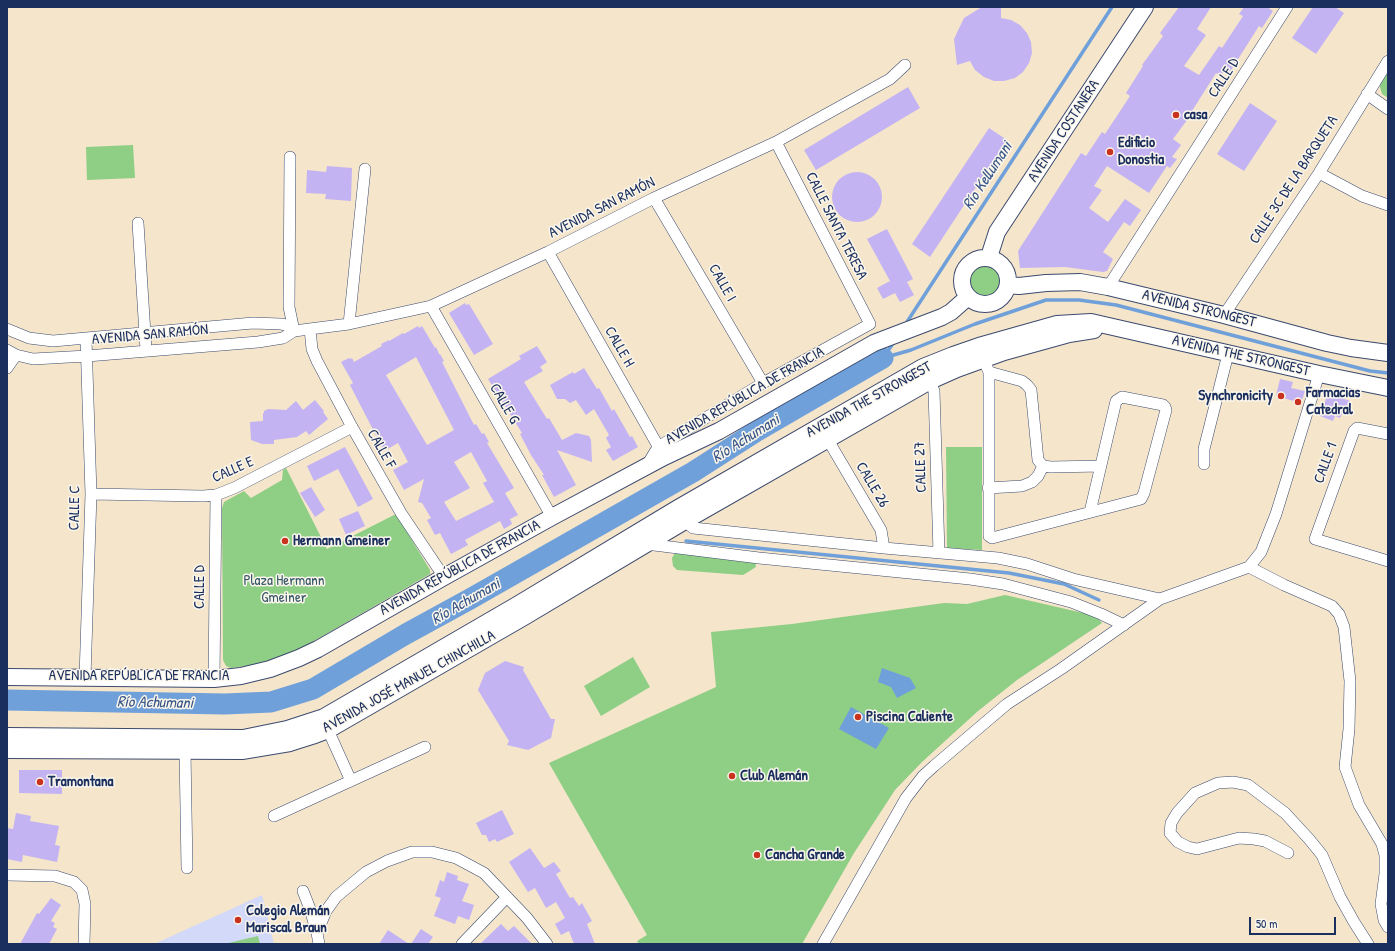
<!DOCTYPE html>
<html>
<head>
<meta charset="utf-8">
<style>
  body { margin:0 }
  #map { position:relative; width:1395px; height:951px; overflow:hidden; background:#f4e5cb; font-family:"Patrick Hand",sans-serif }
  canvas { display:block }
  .frame { position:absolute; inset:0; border:8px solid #1b2f5e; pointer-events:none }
  .scale { position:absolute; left:1249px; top:917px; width:87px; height:18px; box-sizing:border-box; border:2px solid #1b2f5e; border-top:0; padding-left:5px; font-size:12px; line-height:14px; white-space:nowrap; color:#1b2f5e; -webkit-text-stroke:3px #fbf7ec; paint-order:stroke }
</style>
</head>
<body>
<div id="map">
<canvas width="1395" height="951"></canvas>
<div class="frame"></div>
<div class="scale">50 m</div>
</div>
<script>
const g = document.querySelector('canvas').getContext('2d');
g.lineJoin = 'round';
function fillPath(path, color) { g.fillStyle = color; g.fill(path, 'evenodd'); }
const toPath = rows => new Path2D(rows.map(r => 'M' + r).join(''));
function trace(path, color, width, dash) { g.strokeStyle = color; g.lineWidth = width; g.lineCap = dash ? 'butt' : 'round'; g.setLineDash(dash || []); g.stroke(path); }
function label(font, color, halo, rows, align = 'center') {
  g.font = font + ' "Patrick Hand",sans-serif'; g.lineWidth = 3; g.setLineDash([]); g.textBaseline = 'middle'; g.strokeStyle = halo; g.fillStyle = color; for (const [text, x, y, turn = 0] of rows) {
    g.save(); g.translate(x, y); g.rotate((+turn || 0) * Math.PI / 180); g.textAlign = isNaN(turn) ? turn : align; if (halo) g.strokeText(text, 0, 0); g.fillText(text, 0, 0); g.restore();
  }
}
const built = toPath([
  [262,895,274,944,154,944,163,940]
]);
const green = toPath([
  [1388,69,1388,98,1382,94,1380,87,1380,80],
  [133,145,135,178,87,180,86,147],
  '967 280a17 17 0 1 1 34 0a17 17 0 1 1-34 0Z',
  [946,447,982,447,982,550,947,548],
  [286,468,327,549,396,514,430,570,430,574,293,653,260,664,231,668,226,666,223,660,222,508,224,502,244,491,251,498,282,480,283,470],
  [675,553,755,561,756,567,743,575,677,570,673,566,672,558],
  [1005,595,1096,616,1102,623,1017,680,978,711,922,762,895,790,854,853,802,944,639,944,637,941,647,935,549,763,716,687,711,632,792,624,944,603,967,604],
  [633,657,650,687,601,716,584,686],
  [258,936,260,944,224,944]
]);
const water = toPath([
  [882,668,910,678,916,688,897,698,891,687,878,682],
  [851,707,889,728,876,749,839,729]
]);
const stream = toPath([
  [905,325,1112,7],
  [883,358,911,350,975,324,1046,300,1079,300,1116,305,1370,371,1388,373],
  [883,358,894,342],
  [686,541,1009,573,1064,584,1099,600]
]);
const river = toPath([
  [7,700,225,704,271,702,313,689,406,634,470,599,693,472,757,431,883,358]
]);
const building = toPath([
  [982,7,1001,7,1001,18,1011,20,1020,25,1027,33,1031,42,1032,53,1029,63,1023,72,1015,78,1004,81,994,81,984,77,975,70,970,61,957,65,954,39,964,18],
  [1179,7,1211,7,1197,29,1206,35,1184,66,1199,75,1219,46,1222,48,1243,16,1239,14,1244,7,1267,7,1273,11,1262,28,1259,26,1228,75,1223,72,1221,76,1216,73,1192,111,1193,112,1173,139,1181,145,1172,157,1177,159,1170,168,1167,166,1149,193,1107,166,1094,186,1102,190,1089,208,1108,222,1125,199,1141,210,1130,226,1124,222,1103,252,1113,259,1107,271,1103,272,1065,267,1020,268,1018,251,1081,153,1086,156,1102,132,1105,134,1130,96,1126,93,1143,66,1142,65,1163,36,1160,33],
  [1313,7,1335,7,1344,13,1316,54,1292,38],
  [908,87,920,108,816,170,804,150],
  [1250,103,1277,121,1244,171,1217,154],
  [989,128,1007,140,930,257,912,244],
  [327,166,352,168,351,201,325,199,326,194,306,193,307,170,326,172],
  '832 197a25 25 0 1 1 50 0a25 25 0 1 1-50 0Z',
  [887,229,913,279,907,282,914,295,900,302,895,293,883,299,877,288,890,281,867,239],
  [465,303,466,305,469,304,493,344,474,355,449,313],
  [418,326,419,328,422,326,435,348,436,347,439,354,440,354,444,361,442,362,474,425,476,424,482,434,484,433,489,442,487,443,514,488,505,493,518,515,510,519,512,524,504,529,500,521,465,540,468,545,451,554,440,533,435,535,427,520,431,518,422,503,418,502,424,479,404,490,393,470,408,462,398,443,384,451,350,385,353,383,341,362,349,358,350,359,352,358,354,362,382,346,381,344,389,340,389,341,403,333,404,334],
  [416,357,454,430,427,445,386,375],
  [471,452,487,481,483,483,494,502,456,521,444,502,470,488,454,462],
  [537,346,547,362,540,367,543,371,524,382,547,419,549,418,562,440,576,433,589,436,591,440,592,462,557,450,576,485,554,497,542,475,544,475,531,455,520,434,522,433,488,379,521,359,519,356],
  [584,368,597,389,599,388,612,411,614,409,630,437,632,436,638,447,613,461,606,450,611,447,606,438,609,435,594,409,586,415,576,400,570,403,565,399,557,399,550,385,573,372,574,374],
  [1280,379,1293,382,1291,388,1305,391,1301,403,1276,396],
  [1328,393,1350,401,1345,415,1342,414,1340,418,1335,416,1333,421,1320,416],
  [315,400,324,411,323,412,328,419,309,435,306,431,297,437,274,440,274,444,262,444,251,440,250,422,263,421,263,413,264,413,264,411,268,409,286,410,296,401,303,410],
  [345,447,373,499,358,507,338,469,314,481,307,466],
  [311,487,325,510,315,517,300,493],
  [358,511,365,526,346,535,339,519],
  [505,661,524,667,523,670,551,719,555,719,551,738,528,750,507,745,509,741,478,690,485,673],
  [19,770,62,770,62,794,19,793],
  [502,810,514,834,497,842,495,839,489,842,486,835,482,835,476,823],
  [16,813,31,816,30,821,59,826,55,845,60,846,57,862,23,855,22,862,7,859,7,828,13,829],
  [530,848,544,868,554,862,561,871,556,874,570,898,573,897,579,906,582,903,592,921,587,924,595,944,574,944,569,931,561,935,555,924,565,918,556,902,546,908,535,888,528,892,509,862],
  [447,872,458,876,457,880,469,884,462,901,474,905,469,920,458,916,455,924,434,916,441,898,435,896,440,880,444,882],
  [51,898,61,905,51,921,55,923,53,927,57,929,49,944,20,944,37,913,39,914],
  [501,924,508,931,514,926,532,944,480,944],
  [421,929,433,937,428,944,411,944],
  [388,930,409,944,379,944]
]);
const street = toPath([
  [1367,94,1388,109],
  [290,157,289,307,294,331],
  [1319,173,1362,196,1388,205],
  [654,198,763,383],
  [138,223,146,350],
  [548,252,662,453],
  [1108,287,1287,7],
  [431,306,552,517],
  [1224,315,1319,173,1388,61],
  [349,324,365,169],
  [7,329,29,338,53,341,253,323,281,324,286,325,294,331],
  [310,329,312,349,317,361,352,427,401,513,444,577],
  [7,350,16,355,33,359,87,356,258,342,283,338,294,331,349,324,431,306,548,252,654,198,776,142,890,79,905,65],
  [986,365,989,372,1022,381,1027,385,1031,390,1038,460,1043,466,1051,467,1101,466],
  [7,368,16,355],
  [989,372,989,536,992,538,1141,499,1144,493,1166,410,1165,407,1163,405,1122,397,1116,401,1090,512],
  [930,381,934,391,939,553],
  [1388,434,1357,428,1354,431,1315,539,1388,561],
  [828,440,881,530,884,548],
  [1204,464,1204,449,1228,354],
  [647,465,658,447,763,383,870,324,776,142],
  [988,488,1022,486,1032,482,1038,476,1043,466],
  [91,494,203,496,216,495,234,488,352,427],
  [682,516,685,521,693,528,884,548,998,558,1027,564,1073,579,1160,599],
  [646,544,759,558,970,579,1003,584,1071,602,1101,614,1124,625],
  [1249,567,1284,585,1332,606,1339,614,1344,627,1350,681,1349,729,1345,767,1359,805,1382,844,1385,855,1385,874,1381,904,1384,920,1388,927],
  [85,677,91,494,86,339],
  [214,679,216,495],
  [328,730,351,781],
  [185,751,187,868],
  [274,816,425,747],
  [1288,853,1265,841,1254,839,1239,838,1197,849,1188,847,1178,842,1170,833,1171,823,1177,813,1195,793,1218,783,1233,782,1248,785,1285,813,1309,839,1322,855,1340,897,1354,922,1368,944],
  [7,875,55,876,74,882,82,890,85,904,84,944],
  [303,891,310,909,317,933],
  [319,944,317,933,326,911,336,897,366,872,387,861,412,852,432,852,456,858,484,873,527,918,547,944],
  [462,944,507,897],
  [823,944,906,798,923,776,934,766,1007,704,1061,669,1160,599,1249,567,1261,552,1276,514,1319,374]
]);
const secondary = toPath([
  [989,257,997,232,1145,7],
  '962 281a23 23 0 1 1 46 0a23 23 0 1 1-46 0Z',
  [1008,285,1019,286,1046,283,1080,282,1108,287,1224,315,1327,343,1351,348,1388,353],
  [7,677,214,679,241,676,270,669,299,658,318,649,444,577,552,517,664,457,719,431,874,343,942,317,951,312,968,297],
  [7,736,243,738,287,729,324,717,517,605,678,508,923,367,953,355,979,346,1057,324,1091,322,1319,374,1388,388],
  [7,750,242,751,290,743,312,736,328,730,524,617,685,521,930,381,957,369,1004,352,1069,334,1094,330]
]);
const markers = [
  [1176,115,4,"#c8321e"],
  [1110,152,4,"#c8321e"],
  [1281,396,4,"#c8321e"],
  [1298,402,4,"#c8321e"],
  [285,541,4,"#c8321e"],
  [858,717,4,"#c8321e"],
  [732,776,4,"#c8321e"],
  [40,782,4,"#c8321e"],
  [757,855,4,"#c8321e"],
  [238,920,4,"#c8321e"]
];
const streetNames = [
  ["CALLE D",1224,78,-57],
  ["AVENIDA COSTANERA",1064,131,-57],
  ["CALLE 3C DE LA BARQUETA",1294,180,-57],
  ["AVENIDA SAN RAMÓN",602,208,-27],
  ["CALLE SANTA TERESA",836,226,63],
  ["CALLE I",722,283,60],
  ["AVENIDA STRONGEST",1199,309,14],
  ["AVENIDA SAN RAMÓN",150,335,-5],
  ["CALLE H",619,347,60],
  ["AVENIDA THE STRONGEST",1241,356,13],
  ["AVENIDA REPÚBLICA DE FRANCIA",745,396,-30],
  ["AVENIDA THE STRONGEST",869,400,-29],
  ["CALLE G",504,404,60],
  ["CALLE F",381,449,60],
  ["CALLE 1",1326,463,-70],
  ["CALLE 27",921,467,-92],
  ["CALLE E",233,470,-24],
  ["CALLE 26",872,485,59],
  ["CALLE C",75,508,-89],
  ["AVENIDA REPÚBLICA DE FRANCIA",460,568,-29],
  ["CALLE D",200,587,-90],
  ["AVENIDA REPÚBLICA DE FRANCIA",139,676],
  ["AVENIDA JOSÉ MANUEL CHINCHILLA",409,682,-29]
];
const poiNames = [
  ["casa",1184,115],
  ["Edificio",1118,143],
  ["Donostia",1118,160],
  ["Farmacias",1306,393],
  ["Catedral",1306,410],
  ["Synchronicity",1273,396,"right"],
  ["Hermann Gmeiner",293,541],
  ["Piscina Caliente",866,717],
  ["Club Alemán",740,776],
  ["Tramontana",48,782],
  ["Cancha Grande",765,855],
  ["Colegio Alemán",246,911],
  ["Mariscal Braun",246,928]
];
const parkNames = [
  ["Plaza Hermann",284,581],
  ["Gmeiner",284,598]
];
const waterNames = [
  ["Río Kellumani",988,176,-57],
  ["Río Achumani",746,439,-32],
  ["Río Achumani",466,602,-30],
  ["Río Achumani",155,703,1]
];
fillPath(built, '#d3d9f9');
fillPath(green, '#8ece85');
fillPath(water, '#6fa0d9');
trace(stream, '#6fa0d9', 3.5);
trace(river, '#6fa0d9', 21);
fillPath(building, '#c4b3f3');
trace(street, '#3c4a6e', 12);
trace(secondary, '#3c4a6e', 18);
trace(street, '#fff', 11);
trace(secondary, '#fff', 16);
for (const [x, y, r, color] of markers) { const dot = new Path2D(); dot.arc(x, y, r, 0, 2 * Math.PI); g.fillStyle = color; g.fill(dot); trace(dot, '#fbf7ec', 1.5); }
label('15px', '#1b2f5e', '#fbf7ec', streetNames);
label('bold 15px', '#1b2f5e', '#fbf7ec', poiNames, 'left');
label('15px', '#385768', '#fbf7ec', parkNames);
label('italic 16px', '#385789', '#fbf7ec', waterNames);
</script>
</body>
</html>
